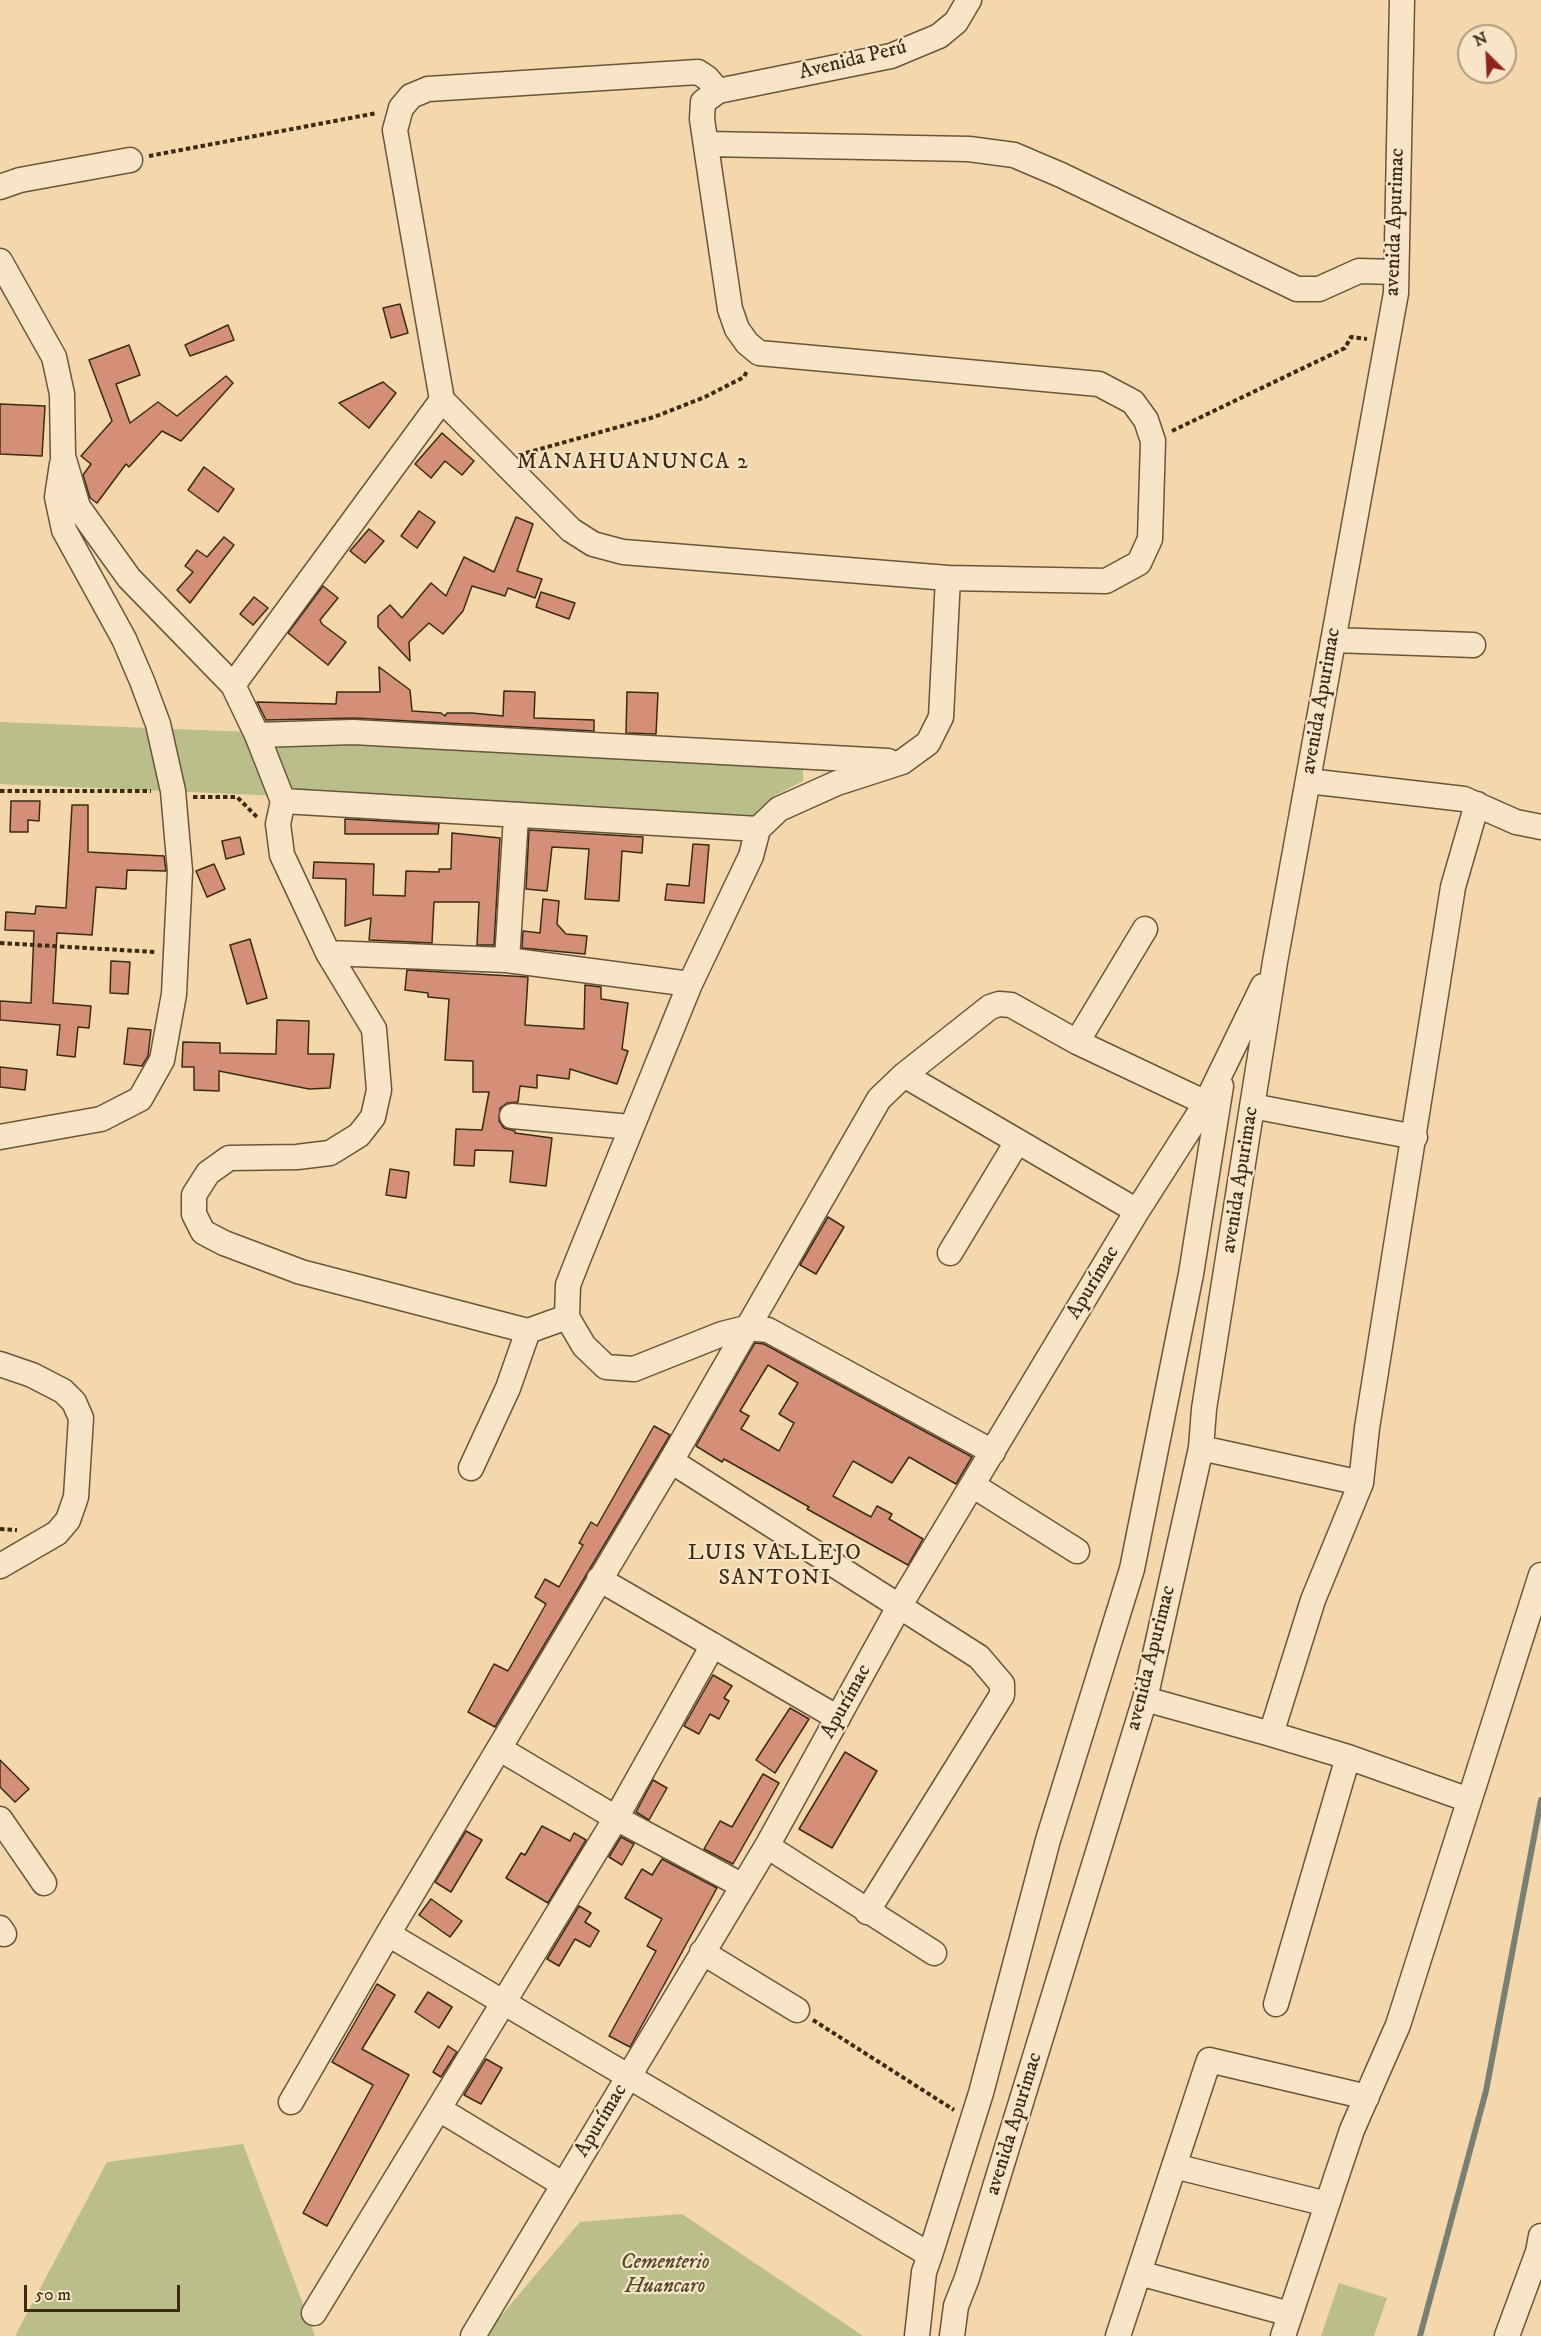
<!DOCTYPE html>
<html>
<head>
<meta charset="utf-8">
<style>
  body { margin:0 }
  #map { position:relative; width:1541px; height:2336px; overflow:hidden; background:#f4d7ab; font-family:"IM FELL DW Pica",serif }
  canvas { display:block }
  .north { position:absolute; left:1457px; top:24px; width:60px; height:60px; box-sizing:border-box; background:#f8e5c8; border:2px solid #ac9b80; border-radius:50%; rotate:336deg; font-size:16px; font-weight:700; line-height:24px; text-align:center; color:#3b2b14 }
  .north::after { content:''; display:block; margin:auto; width:21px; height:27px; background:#8f2418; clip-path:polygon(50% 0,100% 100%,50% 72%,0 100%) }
  .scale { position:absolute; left:24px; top:2285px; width:156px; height:27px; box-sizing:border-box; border:3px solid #3b2b14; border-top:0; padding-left:8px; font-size:18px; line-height:21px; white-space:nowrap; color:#3b2b14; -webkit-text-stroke:4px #f8e5c8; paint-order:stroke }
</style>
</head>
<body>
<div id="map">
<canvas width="1541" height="2336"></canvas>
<div class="north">N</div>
<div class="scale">50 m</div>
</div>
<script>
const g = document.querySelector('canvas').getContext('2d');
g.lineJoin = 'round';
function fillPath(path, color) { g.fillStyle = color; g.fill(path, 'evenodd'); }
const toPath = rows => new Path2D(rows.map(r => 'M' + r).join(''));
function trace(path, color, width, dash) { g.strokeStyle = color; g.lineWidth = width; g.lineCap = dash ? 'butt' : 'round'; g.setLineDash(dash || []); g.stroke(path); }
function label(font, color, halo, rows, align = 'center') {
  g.font = font + ' "IM FELL DW Pica",serif'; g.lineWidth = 4.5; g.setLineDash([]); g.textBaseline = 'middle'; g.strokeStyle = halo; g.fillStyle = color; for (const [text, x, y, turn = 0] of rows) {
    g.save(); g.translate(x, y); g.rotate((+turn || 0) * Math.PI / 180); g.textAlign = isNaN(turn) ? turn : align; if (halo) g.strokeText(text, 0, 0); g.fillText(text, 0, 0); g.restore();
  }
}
const green = toPath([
  [0,722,250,732,803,765,803,781,774,796,755,816,0,784],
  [243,2144,315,2336,15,2336,107,2162],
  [682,2214,863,2336,484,2336,580,2222],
  [1339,2283,1387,2298,1374,2336,1321,2336]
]);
const stream = toPath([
  [1420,2336,1486,2091,1541,1800]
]);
const building = toPath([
  [400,304,408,333,391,338,383,308,400,304],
  [228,325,234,340,190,356,185,345,228,325],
  [129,345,140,375,116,384,130,423,158,402,177,416,226,376,233,383,181,441,162,431,129,467,126,464,97,503,90,498,83,475,91,464,81,456,112,421,89,360,129,345],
  [383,382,396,393,369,428,339,403,383,382],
  [0,404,45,406,42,456,0,454,0,404],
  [442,433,474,461,462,475,445,461,431,478,415,464,442,433],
  [204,467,234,489,218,512,188,490,204,467],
  [419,511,435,522,417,548,401,536,419,511],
  [516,517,533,524,517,571,542,579,535,598,508,588,505,596,472,586,463,611,443,634,429,623,409,642,410,661,378,627,378,616,390,605,402,618,431,583,446,596,464,557,494,572,516,517],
  [369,529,384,541,365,563,350,551,369,529],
  [224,537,234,545,190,603,177,590,193,572,185,566,197,550,207,557,224,537],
  [323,586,338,598,320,620,322,624,346,642,328,665,288,633,323,586],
  [541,592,575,603,569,619,536,607,541,592],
  [254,597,268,608,253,625,240,614,254,597],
  [379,667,410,690,412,711,441,713,445,716,447,713,472,713,503,716,504,691,535,692,534,718,594,720,594,731,354,718,266,720,257,702,336,704,337,692,380,692,379,667],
  [627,692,658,693,656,734,626,733,627,692],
  [11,801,40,801,39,821,28,820,28,832,10,832,11,801],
  [72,805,88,805,88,852,164,856,166,871,127,870,126,889,96,887,92,935,57,933,53,1003,91,1006,89,1028,78,1027,75,1057,57,1055,60,1025,0,1020,0,1001,31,1003,34,931,5,930,6,912,35,914,36,906,66,908,72,805],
  [345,819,439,824,438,834,345,834,345,819],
  [529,830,643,837,642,853,622,851,619,901,585,899,589,849,552,847,547,891,526,889,529,830],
  [452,833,500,838,494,945,477,945,479,902,434,902,432,943,369,940,371,918,345,926,346,879,313,878,314,862,374,864,373,895,405,896,406,871,439,872,439,869,451,869,452,833],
  [240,837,244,854,226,859,222,841,240,837],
  [693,844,709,845,704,903,665,900,667,884,689,886,693,844],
  [214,864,225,889,207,897,196,871,214,864],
  [543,899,559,901,557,924,566,934,587,936,585,954,522,948,523,931,540,933,543,899],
  [250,939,267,998,247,1004,230,945,250,939],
  [111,961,130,962,128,994,110,993,111,961],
  [407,970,528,977,525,1025,584,1029,585,985,601,987,601,999,628,1003,622,1049,628,1051,617,1084,570,1069,569,1079,537,1075,537,1088,520,1086,518,1102,507,1103,500,1108,499,1121,504,1128,515,1131,515,1133,552,1138,546,1186,510,1182,513,1151,475,1150,474,1166,454,1165,456,1129,482,1130,489,1092,473,1092,473,1061,445,1060,449,999,428,997,428,993,405,990,407,970],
  [277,1020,309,1021,308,1054,334,1054,330,1088,309,1089,219,1071,219,1091,194,1090,194,1067,182,1067,183,1042,220,1043,220,1053,276,1054,277,1020],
  [128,1028,151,1030,148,1056,142,1066,124,1064,128,1028],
  [0,1067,27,1070,25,1090,0,1087,0,1067],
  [390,1169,409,1172,406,1198,386,1195,390,1169],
  [828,1217,844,1227,816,1274,800,1265,828,1217],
  [755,1343,764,1344,972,1457,956,1484,909,1457,892,1483,853,1461,833,1496,871,1517,877,1506,892,1514,889,1519,923,1539,908,1565,807,1509,809,1507,756,1477,724,1459,722,1462,696,1446,755,1343],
  [768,1365,798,1383,779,1414,794,1423,779,1451,741,1429,749,1416,740,1411,768,1365],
  [654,1426,670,1435,495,1727,468,1712,494,1664,508,1671,546,1604,535,1597,545,1579,559,1587,583,1545,579,1543,591,1522,597,1526,654,1426],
  [713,1675,732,1686,724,1698,729,1701,719,1719,710,1714,699,1734,684,1726,713,1675],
  [790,1708,809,1719,775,1773,756,1760,790,1708],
  [845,1752,877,1771,832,1848,799,1829,845,1752],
  [0,1760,29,1789,15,1802,0,1787,0,1760],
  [763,1774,779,1783,733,1864,704,1849,720,1821,732,1827,763,1774],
  [653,1780,667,1788,649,1820,636,1812,653,1780],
  [542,1826,570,1841,574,1833,586,1840,548,1903,506,1878,521,1853,525,1855,542,1826],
  [466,1831,482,1840,451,1892,435,1882,466,1831],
  [621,1837,634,1844,622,1865,609,1857,621,1837],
  [662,1859,717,1888,630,2047,609,2036,656,1951,647,1946,662,1919,625,1898,642,1869,652,1875,662,1859],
  [431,1899,462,1921,450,1937,419,1915,431,1899],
  [579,1906,591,1913,585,1922,599,1931,590,1947,575,1939,559,1966,547,1959,579,1906],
  [377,1984,395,1995,362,2049,409,2075,327,2226,303,2213,373,2085,332,2062,377,1984],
  [428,1992,452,2007,439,2028,415,2012,428,1992],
  [448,2046,457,2052,441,2077,433,2072,448,2046],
  [486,2059,502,2068,481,2104,464,2095,486,2059]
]);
const path = toPath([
  [149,156,377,113],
  [1172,431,1345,348,1351,337,1367,339],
  [526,453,654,417,705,397,744,377,747,371],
  [0,791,151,791],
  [193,797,237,797,258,818],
  [0,943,155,952],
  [0,1529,17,1530],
  [813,2020,954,2110]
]);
const minor = toPath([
  [718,91,707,78,698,72,428,89,411,96,401,108,395,130,442,400,571,530,593,544,623,552,948,578,1106,581,1139,563,1150,539,1153,441,1146,420,1133,402,1099,384,759,353,747,343,737,329,730,309,702,119,703,102,718,91,891,56,939,36,956,22,969,0],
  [707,144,969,149,1014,155,1061,175,1297,289,1319,289,1359,271,1396,272],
  [0,187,20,180,130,160],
  [0,261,54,357,62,394,63,456,78,507,129,578,233,685,257,735,353,732,888,761],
  [948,578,941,717,928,743,902,762,837,783,779,809,758,829,751,856,690,984,579,1257,568,1285,567,1317,584,1346,606,1367,634,1369,722,1334,746,1328,768,1330,993,1452],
  [1333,640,1473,645],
  [233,685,442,400],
  [257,735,283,801,278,824,282,855,328,953,374,1029,379,1090,373,1117,359,1135,330,1153,297,1157,229,1158,208,1173,194,1195,194,1214,203,1232,224,1243,301,1272,528,1331,567,1317],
  [1308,781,1464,799,1516,822,1541,827],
  [283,801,758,829],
  [328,953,507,960,690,984],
  [507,960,516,817],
  [1077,1042,1145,929],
  [904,1075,1137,1211],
  [1252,1106,1415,1137],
  [512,1116,630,1127],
  [0,1137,101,1119,140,1099,162,1060,174,994,180,871,173,791,158,724,142,681,124,639,64,530,57,497,62,464],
  [950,1253,1017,1142],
  [0,1364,32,1375,63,1391,74,1402,81,1418,76,1497,68,1520,57,1533,0,1566],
  [1201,1448,1361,1483],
  [671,1461,979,1657,1002,1684,1002,1695,867,1912],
  [471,1468,508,1388,528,1331],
  [974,1486,1077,1551],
  [599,1579,838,1718],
  [1145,1699,1271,1734,1313,1600,1361,1483,1367,1428,1453,887,1477,804],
  [1271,1734,1348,1757,1469,1800],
  [500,1749,616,1818,741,1885],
  [0,1819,44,1883],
  [767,1846,934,1953],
  [0,1928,4,1934],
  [388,1934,930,2255,924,2272,917,2336],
  [702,1952,797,2010],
  [1276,2004,1348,1757],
  [291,2102,388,1934,671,1461,879,1099,904,1075,990,1007,999,1004,1011,1005,1077,1042,1206,1103],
  [439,2109,564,2185],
  [1174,2166,1327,2204],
  [930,2255,981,2093,1048,1840,1132,1569,1191,1274,1221,1086],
  [1139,2273,1290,2314],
  [314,2313,616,1818,713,1645],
  [473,2336,767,1846,900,1605,1137,1211,1206,1103,1263,986],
  [952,2336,956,2306,967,2278,1145,1699,1201,1448,1204,1409,1275,962,1396,293,1402,0],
  [1118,2336,1209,2060,1367,2097],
  [1283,2336,1352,2130,1398,2025,1541,1575],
  [1507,2336,1538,2252,1541,2236]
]);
const streetNames = [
  ["Avenida Perú",853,61,-14],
  ["avenida Apurimac",1396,222,-88],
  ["avenida Apurimac",1322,701,-80],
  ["avenida Apurimac",1241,1180,-81],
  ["Apurímac",1094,1283,-59],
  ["avenida Apurimac",1152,1658,-76],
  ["Apurímac",847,1702,-61],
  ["Apurímac",602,2121,-59],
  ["avenida Apurimac",1015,2124,-73]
];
const parkNames = [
  ["Cementerio",665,2264],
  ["Huancaro",665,2288]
];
const neighbourhoodNames = [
  ["MANAHUANUNCA 2",633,463],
  ["LUIS VALLEJO",775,1554],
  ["SANTONI",775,1579]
];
fillPath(green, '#babe8a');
trace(stream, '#787f75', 6);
fillPath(building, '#d38f78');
trace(building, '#3b2b14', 1.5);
trace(minor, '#69563a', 27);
trace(path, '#3b2b14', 4, [4.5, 3]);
trace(minor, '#f8e5c8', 24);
label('21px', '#3b2b14', '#f8e5c8', streetNames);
label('italic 21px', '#54482c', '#f8e5c8', parkNames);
g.letterSpacing = '1.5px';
label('22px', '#3b2b14', '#f8e5c8', neighbourhoodNames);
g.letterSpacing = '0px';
</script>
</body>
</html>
